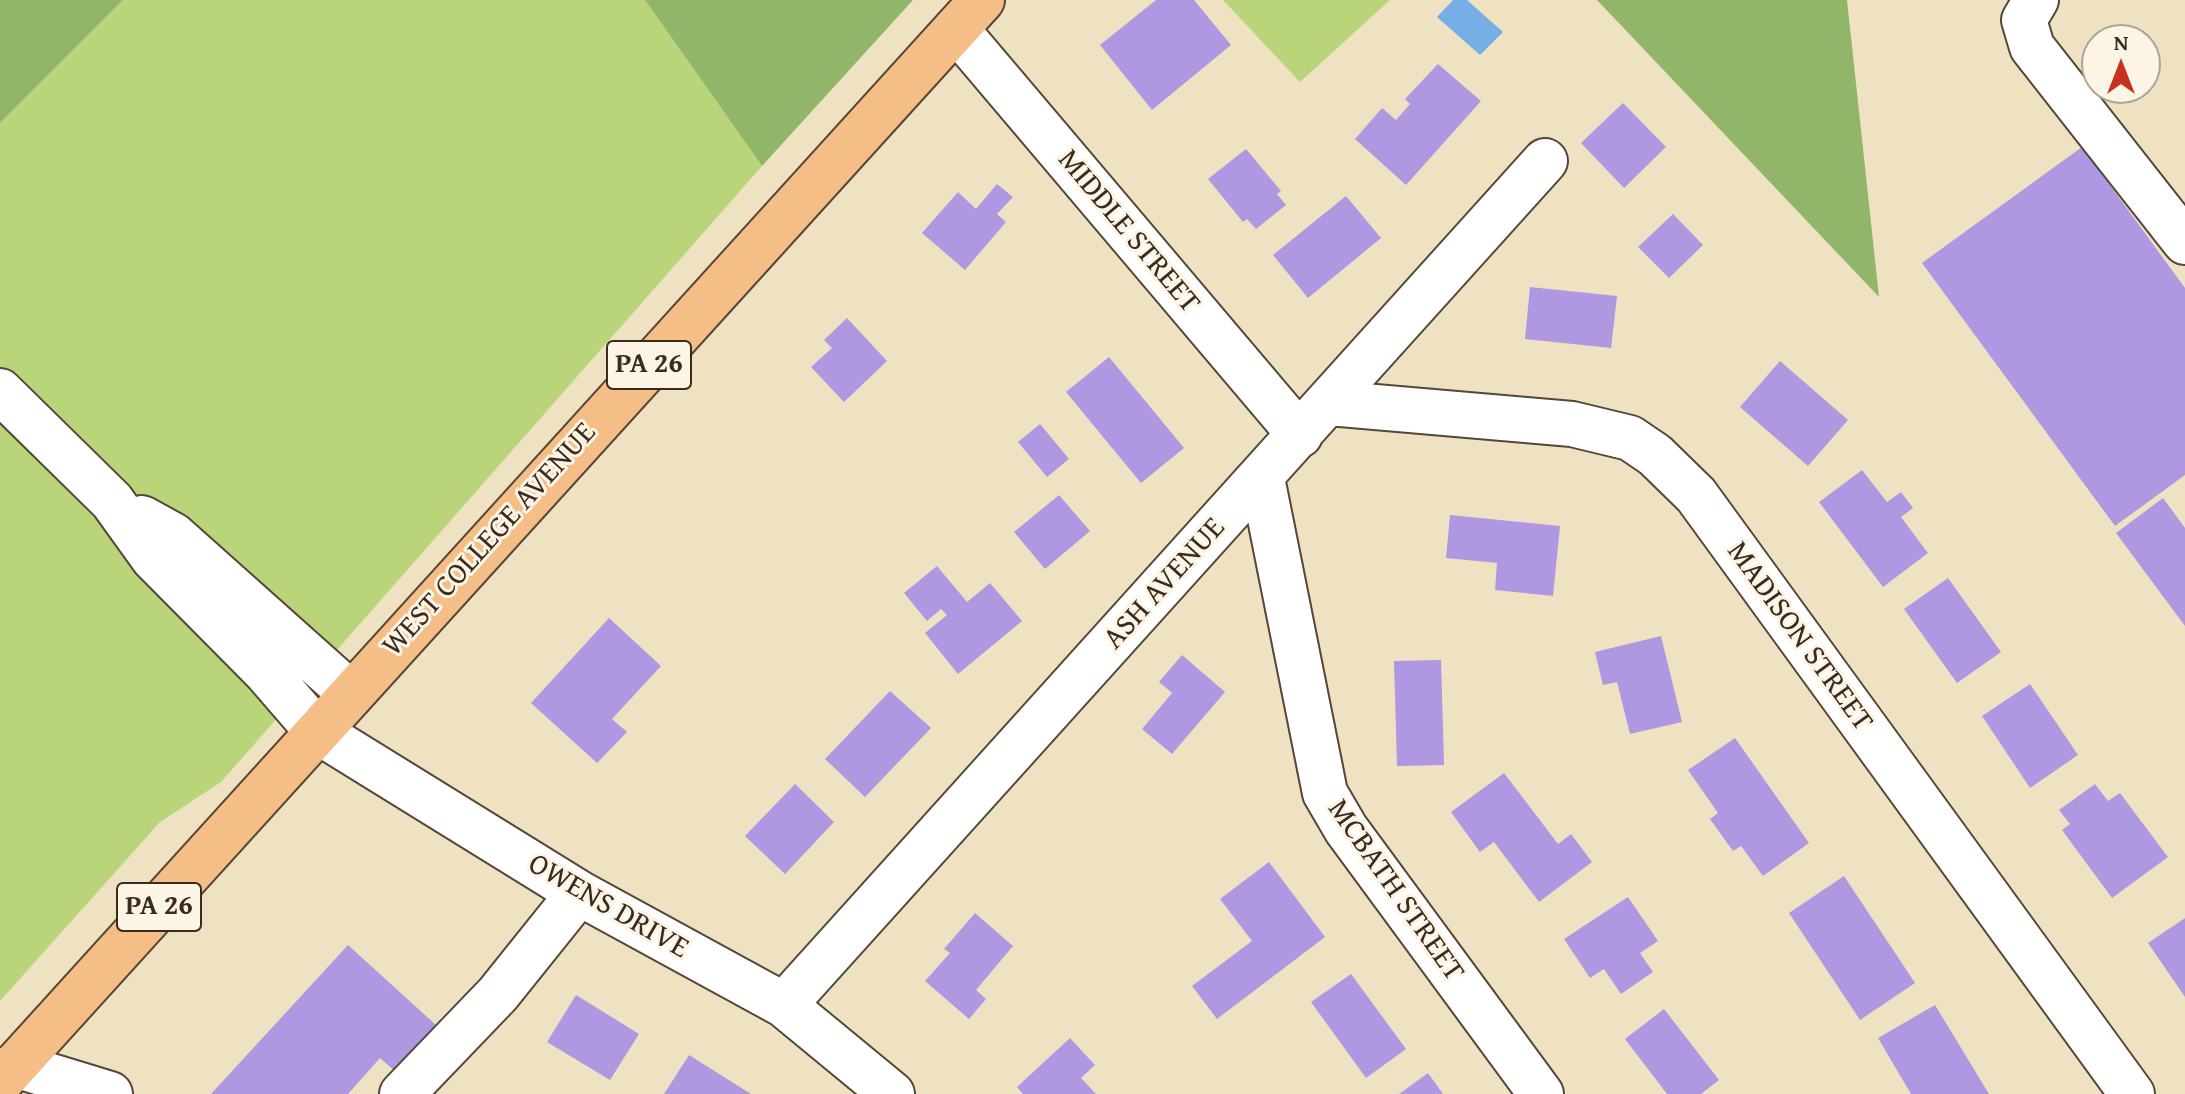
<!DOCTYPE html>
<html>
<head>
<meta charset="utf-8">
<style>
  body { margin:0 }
  #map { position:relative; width:2185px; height:1094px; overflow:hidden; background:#eee2c2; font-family:"Gentium Book Plus",serif }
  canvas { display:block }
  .north { position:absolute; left:2081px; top:24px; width:80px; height:80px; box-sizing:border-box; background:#fcf5e5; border:2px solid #afa495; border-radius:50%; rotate:0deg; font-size:22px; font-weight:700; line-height:32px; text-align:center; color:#3b2a1e }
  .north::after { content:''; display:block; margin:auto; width:28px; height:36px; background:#c8321e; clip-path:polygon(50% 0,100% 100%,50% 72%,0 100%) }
</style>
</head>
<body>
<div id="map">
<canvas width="2185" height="1094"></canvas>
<div class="north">N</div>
</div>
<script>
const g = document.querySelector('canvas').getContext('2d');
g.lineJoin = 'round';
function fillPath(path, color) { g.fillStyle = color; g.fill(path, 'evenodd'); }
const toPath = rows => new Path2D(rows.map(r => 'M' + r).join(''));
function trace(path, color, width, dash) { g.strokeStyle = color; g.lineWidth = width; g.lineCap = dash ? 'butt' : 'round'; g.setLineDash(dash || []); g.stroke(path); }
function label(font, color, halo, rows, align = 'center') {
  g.font = font + ' "Gentium Book Plus",serif'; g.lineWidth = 6; g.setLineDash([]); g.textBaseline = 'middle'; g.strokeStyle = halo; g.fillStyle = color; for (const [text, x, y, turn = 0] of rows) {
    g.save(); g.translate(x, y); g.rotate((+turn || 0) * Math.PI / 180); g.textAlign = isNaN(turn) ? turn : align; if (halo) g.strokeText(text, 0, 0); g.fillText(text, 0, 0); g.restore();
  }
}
const green = toPath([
  [123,0,645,0,762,166,221,782,160,822,0,1001,0,123],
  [1223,0,1390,0,1300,82]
]);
const forest = toPath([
  [0,0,123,0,0,123],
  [645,0,913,0,762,166],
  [1597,0,1847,0,1879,297]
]);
const water = toPath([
  [1453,0,1467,0,1503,32,1480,55,1437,17]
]);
const building = toPath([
  [1156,0,1194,0,1231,45,1152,110,1100,45],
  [1438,64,1481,101,1406,185,1355,139,1382,108,1396,120,1410,104,1405,99],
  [1623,103,1666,147,1624,188,1581,143],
  [2082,147,2185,288,2185,475,2115,526,1922,263],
  [1246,149,1281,191,1277,194,1286,205,1256,229,1247,219,1243,222,1208,179],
  [997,184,1013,197,997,214,1006,222,965,270,922,233,958,192,976,209],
  [1346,196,1381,238,1308,298,1273,255],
  [1673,214,1703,245,1669,278,1638,247],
  [1530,287,1617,296,1611,348,1525,339],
  [847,318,887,361,844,402,811,367,832,348,824,340],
  [1109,357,1184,448,1141,483,1066,392],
  [1780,361,1848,420,1808,466,1740,407],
  [1040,424,1069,459,1047,477,1018,442],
  [1862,470,1887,502,1901,492,1913,508,1901,517,1928,553,1883,587,1819,502],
  [1059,495,1090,531,1045,569,1014,532],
  [2163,498,2185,528,2185,626,2116,533],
  [1450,515,1560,526,1553,596,1495,590,1497,563,1446,558],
  [937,566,967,602,990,583,1022,621,958,674,925,633,947,615,941,609,927,621,904,593],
  [1948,578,2001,652,1957,683,1904,609],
  [609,618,661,666,612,719,627,732,597,763,531,703],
  [1661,636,1682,722,1630,734,1617,682,1603,685,1595,652],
  [1182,655,1225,692,1172,754,1142,729,1172,693,1159,682],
  [1441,660,1444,765,1397,766,1394,661],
  [2030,684,2078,755,2030,788,1982,716],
  [890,691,931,728,865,797,825,759],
  [1735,738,1809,843,1763,876,1741,846,1733,851,1710,819,1718,813,1688,770],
  [1504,773,1558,844,1571,834,1592,862,1539,902,1494,842,1480,852,1451,812],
  [795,784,834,822,785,874,745,836],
  [2095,784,2108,801,2120,793,2168,857,2112,898,2062,830,2070,824,2059,810],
  [1269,862,1325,937,1217,1019,1192,986,1252,941,1220,899],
  [1844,876,1915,983,1860,1020,1789,913],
  [1628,897,1658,941,1640,953,1653,972,1621,994,1604,969,1590,978,1564,939],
  [975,913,1013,946,976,990,986,999,969,1019,925,981,950,953,944,949],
  [2185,918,2185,997,2148,943],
  [348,945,447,1035,405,1080,380,1058,348,1094,211,1094],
  [1351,974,1406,1049,1366,1078,1311,1002],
  [576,995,639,1034,610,1080,547,1042],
  [1935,1005,1989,1094,1911,1094,1878,1038],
  [1664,1009,1719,1080,1701,1094,1667,1094,1625,1039],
  [1070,1038,1095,1065,1081,1078,1096,1094,1023,1094,1017,1087],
  [689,1055,751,1094,664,1094],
  [1428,1073,1443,1094,1399,1094]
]);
const minor = toPath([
  [2036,0,2024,20,2032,47,2185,242],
  [956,29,1300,435],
  [0,391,112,501,153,558,266,672,317,731,579,893,784,1005,892,1094],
  [1329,403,1572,424,1630,438,1655,455,1696,495,2132,1094],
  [1262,478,1325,793,1346,829,1541,1094],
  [142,518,173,535,350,693],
  [784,1005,1545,161],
  [15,1065,110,1094],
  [402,1094,498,994,579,893]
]);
const major = toPath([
  [0,1082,982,0]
]);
const shields = [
  [649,365,84],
  [159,907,84]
];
const shieldNames = [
  ["PA 26",649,365],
  ["PA 26",159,907]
];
const streetNames = [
  ["MIDDLE STREET",1128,232,50],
  ["WEST COLLEGE AVENUE",490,540,-48],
  ["ASH AVENUE",1165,584,-48],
  ["MADISON STREET",1799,637,54],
  ["MCBATH STREET",1395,891,55],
  ["OWENS DRIVE",608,907,30]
];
fillPath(green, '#b9d479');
fillPath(forest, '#92b669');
fillPath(water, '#76afe6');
fillPath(building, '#ad98e1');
trace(minor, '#564637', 48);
trace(major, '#564637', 48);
trace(minor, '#fff', 44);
trace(major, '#f6be87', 44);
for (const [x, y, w] of shields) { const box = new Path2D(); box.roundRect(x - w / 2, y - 24, w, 48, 6); g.fillStyle = '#fcf5e5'; g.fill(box); trace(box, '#3b2a1e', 2); }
label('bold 28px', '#3b2a1e', null, shieldNames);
label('30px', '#3b2a1e', '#fcf5e5', streetNames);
</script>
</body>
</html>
